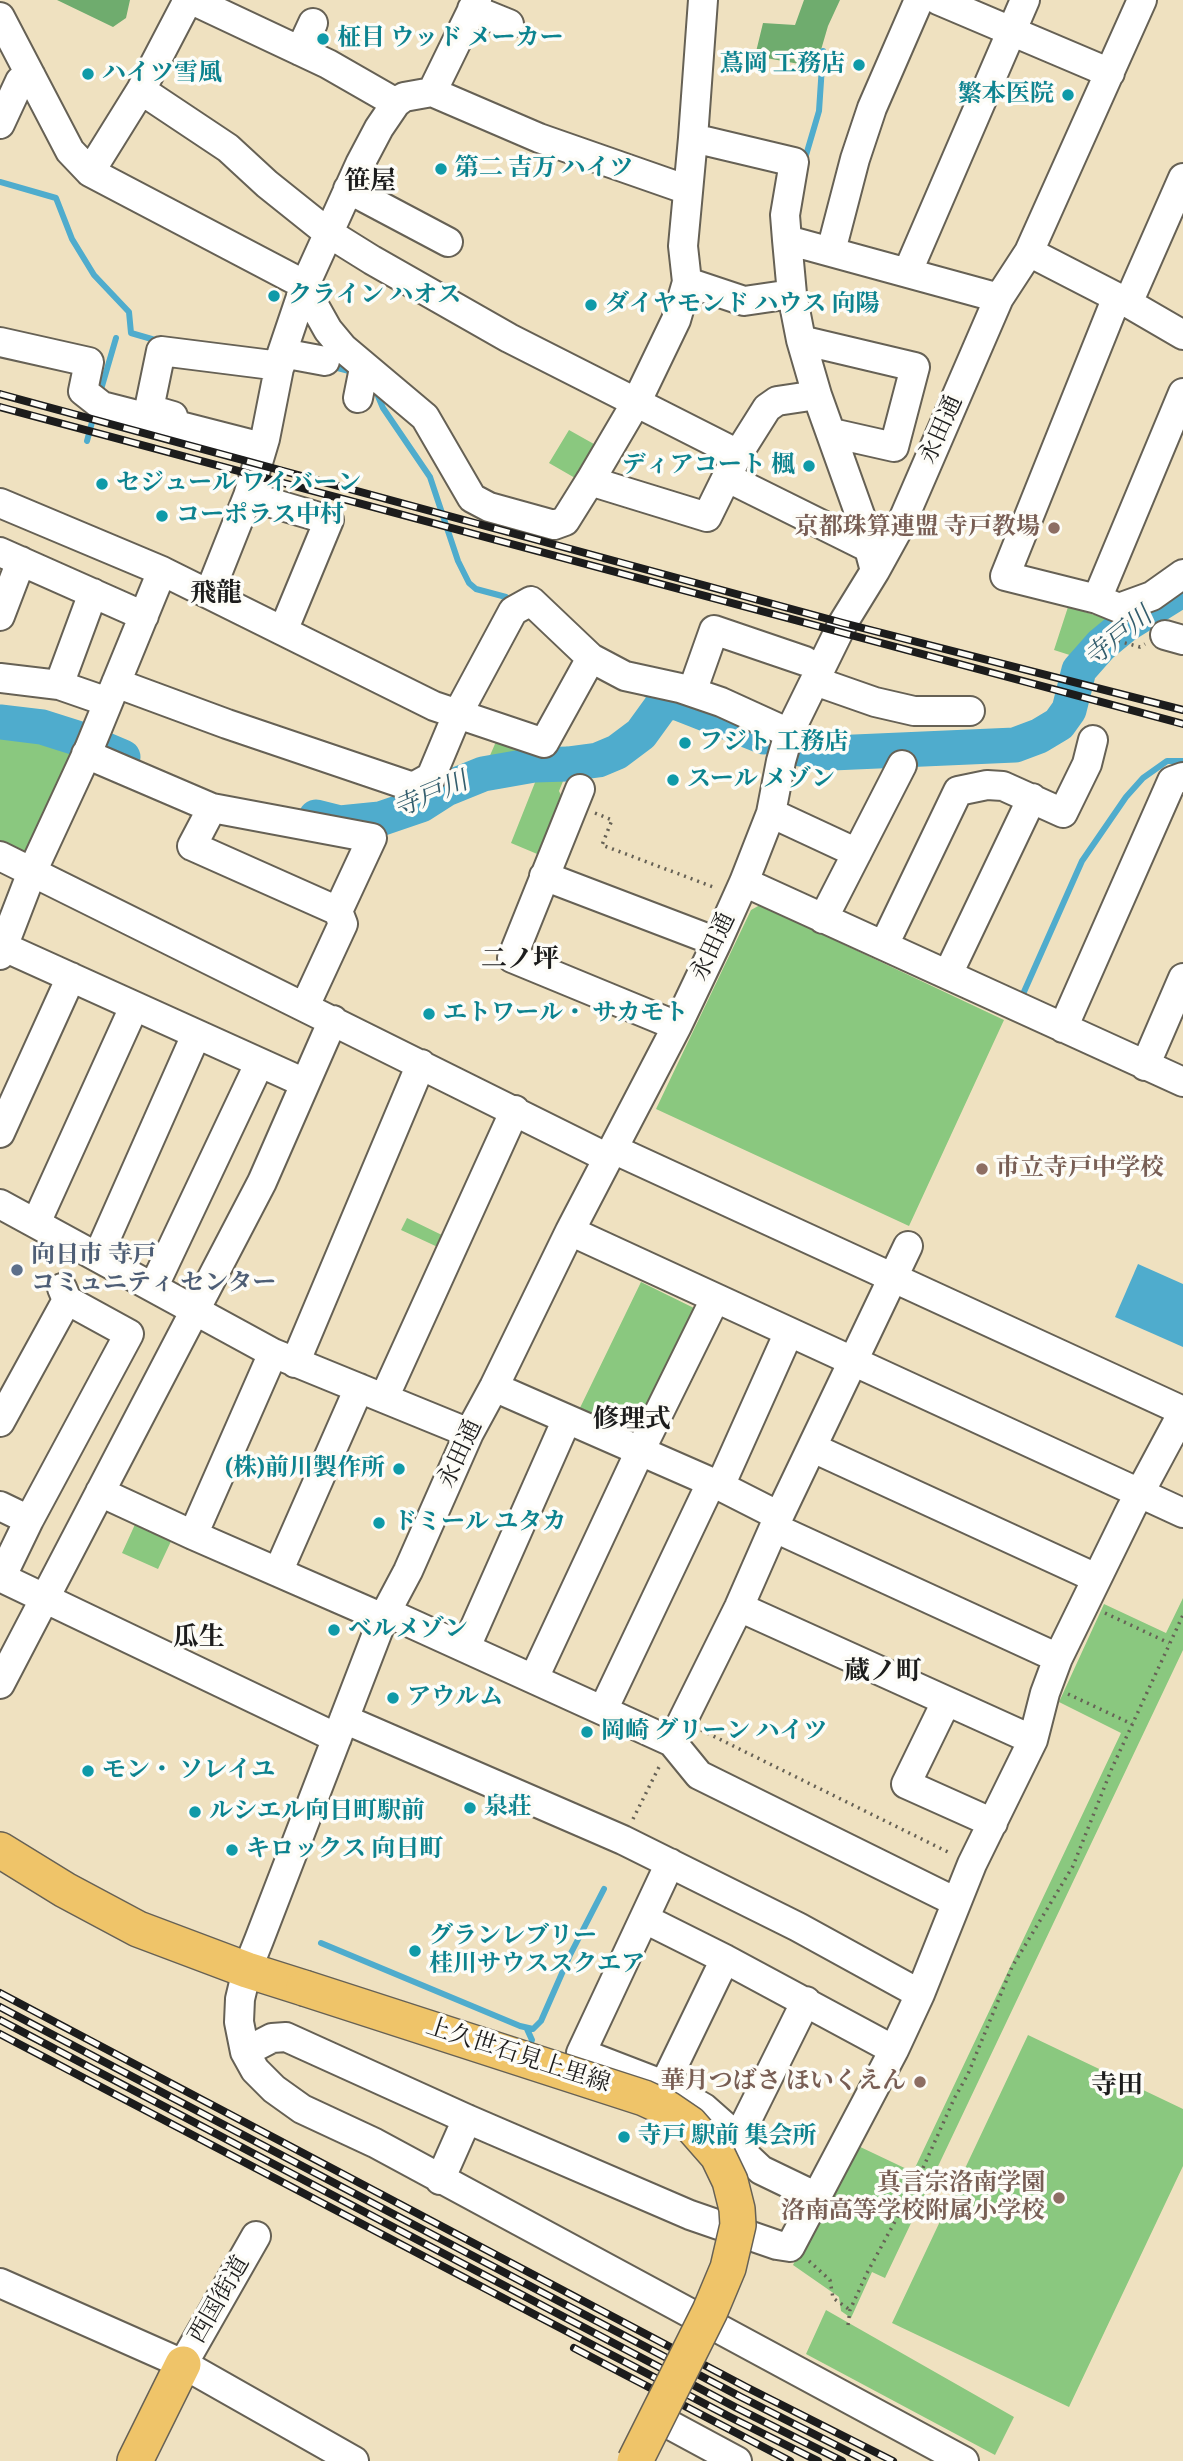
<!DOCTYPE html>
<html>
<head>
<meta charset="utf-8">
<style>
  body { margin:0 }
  canvas { display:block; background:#efe1c0 }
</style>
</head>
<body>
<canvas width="1183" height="2461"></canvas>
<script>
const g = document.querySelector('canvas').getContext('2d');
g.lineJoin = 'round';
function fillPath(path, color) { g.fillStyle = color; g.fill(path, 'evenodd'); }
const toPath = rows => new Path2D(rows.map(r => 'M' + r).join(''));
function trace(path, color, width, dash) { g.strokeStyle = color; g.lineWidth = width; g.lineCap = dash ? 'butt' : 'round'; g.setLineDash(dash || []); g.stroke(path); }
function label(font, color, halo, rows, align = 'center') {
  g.font = font + ' "Gentium Book Plus","Noto Serif JP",serif'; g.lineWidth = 7; g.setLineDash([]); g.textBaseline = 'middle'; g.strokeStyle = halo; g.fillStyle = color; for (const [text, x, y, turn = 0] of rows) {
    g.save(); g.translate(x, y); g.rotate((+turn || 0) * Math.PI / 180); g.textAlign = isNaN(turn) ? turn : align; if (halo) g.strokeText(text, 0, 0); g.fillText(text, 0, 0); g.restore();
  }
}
const green = toPath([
  [569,430,601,448,582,482,549,463],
  [1068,607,1118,622,1094,639,1079,658,1054,650],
  [0,730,41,735,81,748,34,854,0,850],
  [498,737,540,748,535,759,488,760],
  [566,774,559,791,564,802,542,856,511,843,538,775],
  [760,905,1004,1020,909,1226,656,1109,751,910],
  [407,1218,448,1238,442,1249,401,1230],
  [641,1282,698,1310,631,1438,577,1414],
  [137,1520,173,1537,158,1569,122,1553],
  [1183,1598,1183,1650,885,2278,872,2272,851,2318,841,2311,839,2297,793,2265,854,2144,913,2172,1121,1733,1059,1702,1104,1604,1166,1633],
  [1028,2035,1183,2109,1183,2166,1069,2407,892,2323],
  [826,2310,1014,2417,995,2455,806,2354]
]);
const forest = toPath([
  [57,0,130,0,126,18,113,27],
  [804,0,840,0,828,26,816,67,755,56,763,23,795,25]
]);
const water = toPath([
  [1138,1264,1183,1284,1183,1347,1115,1317]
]);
const stream = toPath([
  [804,162,819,111,823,51],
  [0,182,56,198,72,239,94,275,129,312,131,333,162,342],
  [330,366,353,372],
  [375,389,383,408,430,477,458,561,469,583,476,589,506,597,512,601],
  [100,393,116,338],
  [87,441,95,411],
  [643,692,662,705],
  [1023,994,1082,861,1126,797,1143,778,1167,761,1183,761],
  [321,1943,520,2026,533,2029,541,2021,570,1955,604,1889],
  [527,2029,532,2040,530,2045]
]);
const river = toPath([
  [0,722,42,727,83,740,123,757],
  [800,749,832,753,1015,745,1039,736,1059,724,1069,710,1079,670,1101,645,1124,626,1180,591],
  [316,817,340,823,380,819,421,805,446,789,483,774,534,765,568,764,598,760,617,752,641,734,662,705,675,702,764,737]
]);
const path = toPath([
  [1118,641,1140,647,1145,644],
  [595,813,612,820,602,845,716,888],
  [1105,1613,1169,1643],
  [1068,1694,1132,1724],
  [701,1730,952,1854],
  [633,1819,661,1763],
  [809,2261,830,2280,833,2298,850,2310],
  [848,2325,850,2310,867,2273,918,2179,954,2099,968,2074,1012,1967,1073,1866,1112,1768,1183,1615]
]);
const minor = toPath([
  [192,0,328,64,396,103],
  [703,0,693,138,794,162,785,215,787,240,999,298],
  [938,0,1110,73],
  [472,9,509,24],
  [0,17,70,151,90,172,305,285,310,298,328,330,343,348,425,417,472,498,489,507,554,525,565,521,590,481,637,401,676,320,687,282,683,246,693,138],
  [300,51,313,23],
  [141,90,228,148,267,184,327,232,372,260,509,338,738,454],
  [432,92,477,0],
  [0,124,20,81,31,76],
  [90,172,141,90,188,0],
  [348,189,448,242],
  [787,240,792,294,801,340,817,395,860,515,875,571],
  [831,251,855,159,872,108,919,0],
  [1029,252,1128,303,1183,335],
  [908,271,1025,0],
  [687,282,744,301,792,294],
  [1117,297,1005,576,1097,599,1119,608,1152,596,1183,574],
  [1128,303,1183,178],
  [801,340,915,367,894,447,832,433],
  [0,342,89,362,83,391,102,406,262,447],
  [282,353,325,361],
  [358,398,364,368],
  [173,416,149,409,161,351,280,366],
  [728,478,869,548],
  [590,481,707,517,738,454,767,408,777,401,817,395],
  [248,496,329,520,283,631],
  [0,503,162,571],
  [0,552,144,616],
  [209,594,248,496,265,439,282,353,305,285,360,164,379,128,396,103,404,97,432,92,539,138,688,190],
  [1097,599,1183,393],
  [0,616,21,561],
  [1165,635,1183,640],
  [0,678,59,685,108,702],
  [815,681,875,702,914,711,970,711],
  [116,683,227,724,413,787,431,777,457,715,513,611,531,601,591,658,625,676,680,688,721,702,789,733],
  [59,685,93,593],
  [692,692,714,630,805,661],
  [86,754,212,808,372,838,338,911,343,924,305,1006],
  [580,789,512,958,677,1026],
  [212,808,192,846,338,911],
  [771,813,857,853],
  [0,856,608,1158],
  [544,876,717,942],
  [744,882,1183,1082],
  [823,919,902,765],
  [884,945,958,791,987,785,1003,786,1063,813,1087,764,1093,740],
  [4,947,305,1083],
  [0,955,32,872,89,749,162,571,434,706,544,743,591,658],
  [948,974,1032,798],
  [1063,1028,1172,781,1183,777],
  [1145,1066,1183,978],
  [0,1133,71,977],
  [613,1149,1183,1411],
  [0,1204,273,1353,469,1433],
  [36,1223,134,1007],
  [570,1231,1183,1513],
  [98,1256,196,1035],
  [154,1286,259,1064],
  [295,1363,421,1064],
  [494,1387,720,1486,779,1516],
  [384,1398,515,1110],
  [0,1422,67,1300,62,1288],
  [813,1448,1096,1578],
  [720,1486,789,1332],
  [100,1492,193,1535,383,1618],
  [0,1506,29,1520],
  [775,1528,1058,1658],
  [193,1535,273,1353],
  [278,1572,359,1388],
  [0,1577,337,1738],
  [1,1578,29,1520,129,1334,67,1300],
  [739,1607,1033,1740],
  [386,1612,672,1742,699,1775,956,1902],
  [466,1647,567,1419],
  [534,1678,640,1451,715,1299],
  [0,1684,262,1182,333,1020],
  [946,1702,906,1784,993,1823],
  [603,1710,711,1483],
  [344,1719,623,1840,798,1927,920,1994],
  [672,1742,739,1607,779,1516,908,1246],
  [670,1863,581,2053,664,2085,704,2108,738,2138,744,2154,761,2170,817,2197],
  [645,1919,725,1959,894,2050],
  [245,2052,272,2038,286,2037,467,2119,690,2215,777,2245,790,2247,894,2050,920,1994,972,1864,1033,1740,1045,1693,1058,1658,1131,1509,1183,1412],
  [664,2085,725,1959],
  [738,2138,806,2001],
  [440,2180,467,2119],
  [0,2283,183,2364,354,2461],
  [183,2364,256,2236],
  [672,2426,737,2461],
  [964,2461,375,2143,302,2109,274,2089,255,2070,245,2052,239,2022,240,1999,247,1970,259,1940,383,1618,408,1571,469,1433,494,1387,570,1231,677,1026,717,942,744,882,771,813,781,761,789,733,843,623,875,571,902,522,999,298,1029,252,1142,0]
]);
const major = toPath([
  [0,1850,65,1890,138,1929,247,1970,304,1988],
  [135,2461,183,2364]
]);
const rail = toPath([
  [0,394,843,623,1183,710],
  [0,407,1183,724],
  [0,1993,746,2387,893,2461],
  [0,2007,741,2397,867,2461],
  [0,2020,735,2407,842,2461],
  [0,2034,730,2417,818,2461],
  [574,2348,790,2461]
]);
const majorBridge = toPath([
  [304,1988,644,2098,668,2109,690,2124,718,2156,730,2181,737,2209,738,2225,728,2268,710,2311,635,2461]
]);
const markers = [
  [323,39,7,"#0f9aa8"],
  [859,65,7,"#0f9aa8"],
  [88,74,7,"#0f9aa8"],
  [1068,95,7,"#0f9aa8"],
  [441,169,7,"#0f9aa8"],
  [274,296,7,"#0f9aa8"],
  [591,305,7,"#0f9aa8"],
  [809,466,7,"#0f9aa8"],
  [102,484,7,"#0f9aa8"],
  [162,516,7,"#0f9aa8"],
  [1054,528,7,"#8d6e63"],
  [685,743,7,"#0f9aa8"],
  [673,780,7,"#0f9aa8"],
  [429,1014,7,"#0f9aa8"],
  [982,1169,7,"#8d6e63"],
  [17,1270,7,"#5c6f8a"],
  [399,1469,7,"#0f9aa8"],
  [379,1523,7,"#0f9aa8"],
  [334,1630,7,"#0f9aa8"],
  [393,1698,7,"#0f9aa8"],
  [587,1732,7,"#0f9aa8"],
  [88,1771,7,"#0f9aa8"],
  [470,1808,7,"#0f9aa8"],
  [195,1812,7,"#0f9aa8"],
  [232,1850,7,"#0f9aa8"],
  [415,1951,7,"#0f9aa8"],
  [920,2082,7,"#8d6e63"],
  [624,2137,7,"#0f9aa8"],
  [1059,2198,7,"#8d6e63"]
];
const cultureNames = [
  ["柾目 ウッド メーカー",337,39],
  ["蔦岡 工務店",845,65,"right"],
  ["ハイツ雪風",102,74],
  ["繁本医院",1054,95,"right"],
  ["第二 吉万 ハイツ",455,169],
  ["クライン ハオス",288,296],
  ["ダイヤモンド ハウス 向陽",605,305],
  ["ディアコート 楓",795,466,"right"],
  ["セジュール ワイバーン",116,484],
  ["コーポラス中村",176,516],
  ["フジト 工務店",699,743],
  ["スール メゾン",687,780],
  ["エトワール・ サカモト",443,1014],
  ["(株)前川製作所",385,1469,"right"],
  ["ドミール ユタカ",393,1523],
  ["ベルメゾン",348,1630],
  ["アウルム",407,1698],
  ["岡崎 グリーン ハイツ",601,1732],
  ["モン・ ソレイユ",102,1771],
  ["泉荘",484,1808],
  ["ルシエル向日町駅前",209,1812],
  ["キロックス 向日町",246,1850],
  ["グランレブリー",429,1937],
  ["桂川サウススクエア",429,1965],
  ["寺戸 駅前 集会所",638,2137]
];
const streetNames = [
  ["永田通",942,430,-66],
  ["永田通",714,947,-65],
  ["永田通",461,1454,-65],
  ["上久世石見上里線",518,2056,18],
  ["西国街道",220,2300,-60]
];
const educationNames = [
  ["京都珠算連盟 寺戸教場",1040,528],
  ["市立寺戸中学校",996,1169,"left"],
  ["華月つばさ ほいくえん",906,2082],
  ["真言宗洛南学園",1045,2184],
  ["洛南高等学校附属小学校",1045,2212]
];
const serviceNames = [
  ["向日市 寺戸",31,1256],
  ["コミュニティ センター",31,1284]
];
const neighbourhoodNames = [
  ["笹屋",370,182],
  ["飛龍",216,594],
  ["二ノ坪",520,960],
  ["修理式",632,1420],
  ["瓜生",199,1638],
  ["蔵ノ町",883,1672],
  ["寺田",1117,2086]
];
const waterNames = [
  ["寺戸川",1119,638,-39],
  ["寺戸川",431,796,-23]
];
fillPath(green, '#8ac87f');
fillPath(forest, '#6fac6e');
fillPath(water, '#4faccd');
trace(stream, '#4faccd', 6);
trace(river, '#4faccd', 35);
trace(minor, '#666155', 32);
trace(major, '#666155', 38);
trace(path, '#666155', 3.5, [2, 5]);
trace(minor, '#fff', 28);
trace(major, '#efc469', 35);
trace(rail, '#1c1c1c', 8);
trace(rail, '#fdfcf7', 5, [16]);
trace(majorBridge, '#666155', 38, []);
trace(majorBridge, '#efc469', 35);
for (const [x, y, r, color] of markers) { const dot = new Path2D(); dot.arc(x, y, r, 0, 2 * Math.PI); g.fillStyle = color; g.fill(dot); trace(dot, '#fdfcf7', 2.5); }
label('bold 24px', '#0d838f', '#fdfcf7', cultureNames, 'left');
label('24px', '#1c1c1c', '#fdfcf7', streetNames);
label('bold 24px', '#785e54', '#fdfcf7', educationNames, 'right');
label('bold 24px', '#4e5e75', '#fdfcf7', serviceNames, 'left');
label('bold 26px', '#1c1c1c', '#fdfcf7', neighbourhoodNames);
label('italic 26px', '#335d6c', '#fdfcf7', waterNames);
</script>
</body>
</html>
